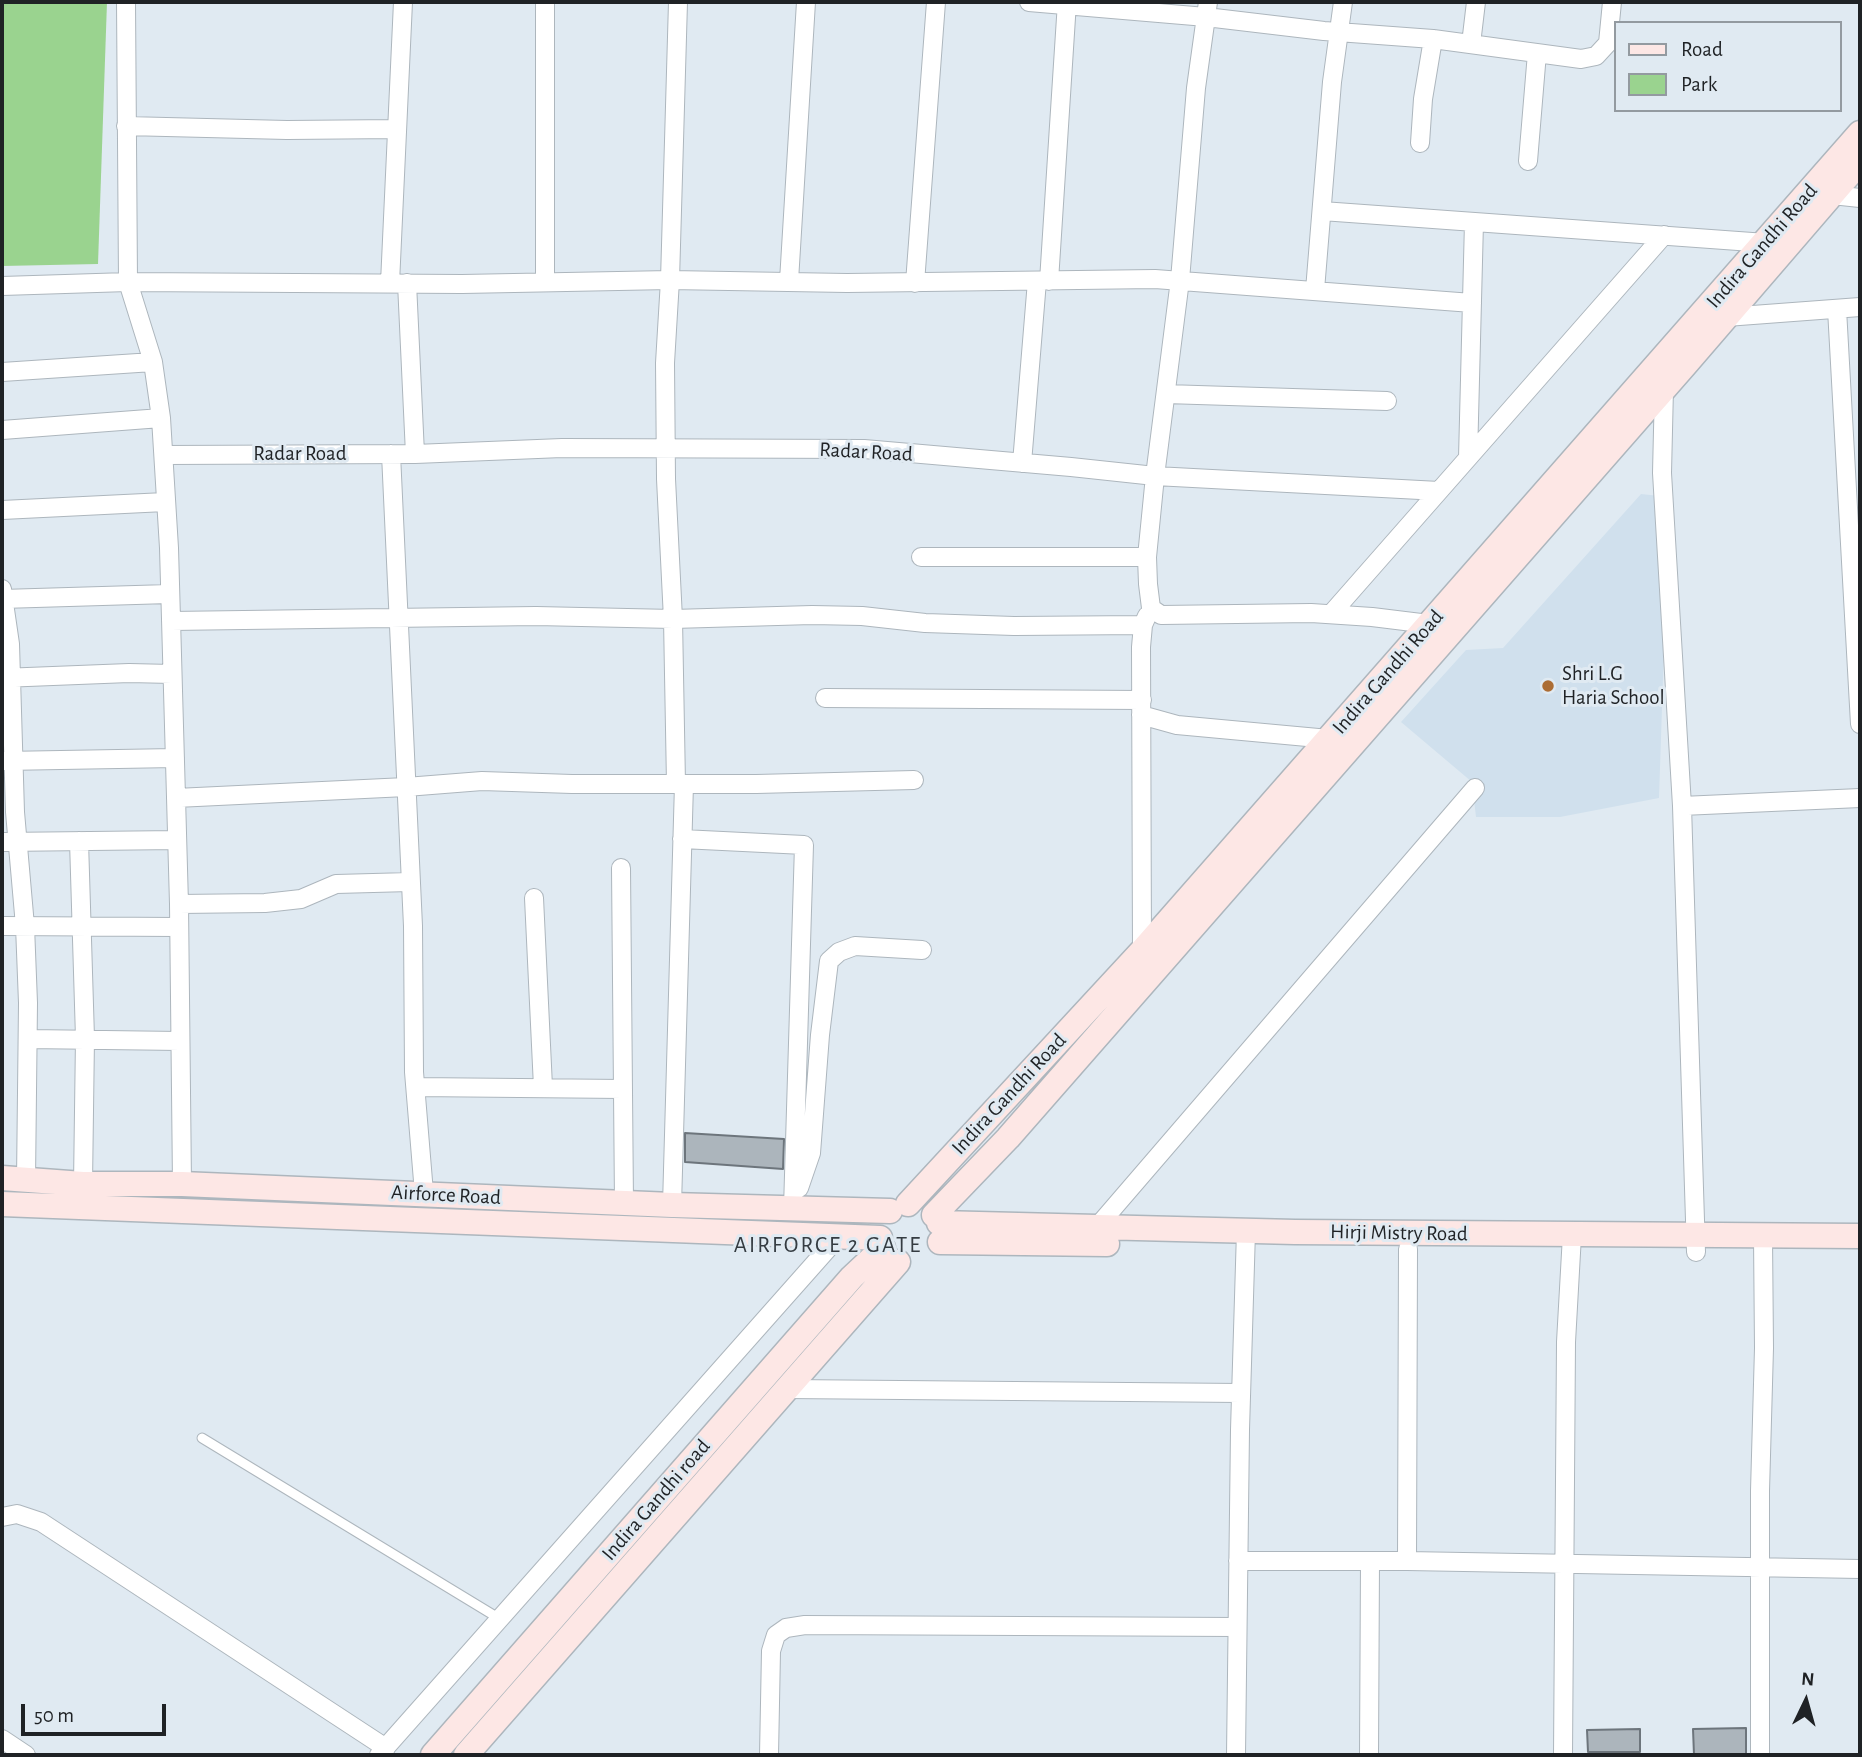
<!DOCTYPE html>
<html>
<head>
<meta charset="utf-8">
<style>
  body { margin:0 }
  #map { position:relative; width:1862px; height:1757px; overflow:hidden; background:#e0eaf2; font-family:"Alegreya Sans",sans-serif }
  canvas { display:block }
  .frame { position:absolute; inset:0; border:4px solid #1f2225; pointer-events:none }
  .legend { position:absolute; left:1614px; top:21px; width:228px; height:91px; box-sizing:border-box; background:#e0eaf2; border:2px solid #939aa0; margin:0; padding:9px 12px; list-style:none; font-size:21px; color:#1f2225 }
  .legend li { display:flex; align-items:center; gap:14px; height:35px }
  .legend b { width:35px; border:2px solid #939aa0 }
  .north { position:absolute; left:1771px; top:1666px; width:70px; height:70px; -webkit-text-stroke:5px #e0eaf2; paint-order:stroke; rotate:5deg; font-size:19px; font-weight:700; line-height:28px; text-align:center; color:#1f2225 }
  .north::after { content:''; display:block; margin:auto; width:24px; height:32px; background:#1f2225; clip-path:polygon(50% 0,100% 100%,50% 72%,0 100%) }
  .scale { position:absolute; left:21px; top:1704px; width:145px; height:32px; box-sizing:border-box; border:4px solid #1f2225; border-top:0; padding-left:9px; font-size:21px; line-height:24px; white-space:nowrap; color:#1f2225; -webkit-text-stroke:5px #e0eaf2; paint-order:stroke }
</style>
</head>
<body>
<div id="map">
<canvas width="1862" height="1757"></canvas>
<div class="frame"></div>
<ul class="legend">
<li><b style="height:9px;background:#fde7e5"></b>Road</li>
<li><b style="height:19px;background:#9ad38f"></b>Park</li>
</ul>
<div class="north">N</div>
<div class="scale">50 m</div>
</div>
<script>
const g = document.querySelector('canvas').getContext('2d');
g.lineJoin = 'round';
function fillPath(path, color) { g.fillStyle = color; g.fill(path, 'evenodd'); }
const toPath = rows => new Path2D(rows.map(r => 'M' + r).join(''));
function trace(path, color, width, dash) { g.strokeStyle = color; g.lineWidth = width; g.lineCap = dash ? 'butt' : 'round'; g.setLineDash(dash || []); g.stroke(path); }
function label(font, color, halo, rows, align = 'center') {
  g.font = font + ' "Alegreya Sans",sans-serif'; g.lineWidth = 6; g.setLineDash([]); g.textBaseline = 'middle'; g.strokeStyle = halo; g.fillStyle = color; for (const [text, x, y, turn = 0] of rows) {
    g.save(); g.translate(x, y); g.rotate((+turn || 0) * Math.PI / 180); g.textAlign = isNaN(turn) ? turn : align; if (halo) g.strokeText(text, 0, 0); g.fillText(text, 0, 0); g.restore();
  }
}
const built = toPath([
  [1641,494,1669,497,1659,798,1560,817,1476,817,1472,782,1401,722,1466,650,1503,648]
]);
const green = toPath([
  [2,2,107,2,98,264,2,266]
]);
const building = toPath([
  [685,1133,784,1139,783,1169,685,1162,685,1133],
  [1746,1728,1746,1755,1694,1755,1693,1729,1746,1728],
  [1640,1729,1640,1752,1588,1752,1587,1730,1640,1729]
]);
const lane = toPath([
  [202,1438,500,1619]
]);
const street = toPath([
  [126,2,128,282,153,362,161,418,169,548,179,904,182,1184],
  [1029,2,1206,17,1324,31,1433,39,1581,59,1596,56,1608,43,1612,2],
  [1208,2,1196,88,1180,280,1155,476,1439,491],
  [1471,44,1476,2],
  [126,126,287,130,396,129],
  [1420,143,1423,99,1433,39],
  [1528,161,1537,53],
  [1832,195,1860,198],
  [1322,211,1766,243],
  [789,281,806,2],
  [1049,281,1067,2],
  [545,282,545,2],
  [390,283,403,2],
  [407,283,415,454],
  [915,283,936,2],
  [2,286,128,282,462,284,670,280,847,283,1155,279,1472,303],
  [1315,290,1332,82,1343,2],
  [1837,309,1860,724],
  [1726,317,1860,307],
  [2,372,153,362],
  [1664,388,1662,473,1682,806,1696,1252],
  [1166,394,1387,401],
  [2,430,161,418],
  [391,454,413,926,414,1072,424,1193],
  [164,455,415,454,562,448,864,449,1071,467,1155,476,1147,557,1148,584,1151,608,1161,615,1311,613,1372,617,1429,624],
  [1468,458,1474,222],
  [1022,463,1037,281],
  [2,510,165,502],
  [921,557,1147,557],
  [2,589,10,644,15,812,25,926,28,1003,26,1180],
  [2,599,169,594],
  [1331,614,1664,235],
  [171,621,536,616,673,619,812,615,862,616,925,623,1014,626,1143,625],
  [2,678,129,673,172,674],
  [825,698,1142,700],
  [1141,715,1177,725,1329,739],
  [4,761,175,758],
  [676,784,673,619,666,479,665,363,670,280,678,2],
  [176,798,406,787,482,781,572,784,756,784,914,780],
  [1682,806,1860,798],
  [682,839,804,845,793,1208],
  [79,841,85,1038,83,1184],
  [2,842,177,840],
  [621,868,624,1203],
  [534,898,543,1087],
  [179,904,265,903,301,899,336,884,410,882],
  [2,926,178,927],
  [1142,951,1141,647,1143,625,1147,616],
  [28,1039,180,1041],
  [416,1087,623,1089],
  [799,1188,811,1153,820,1035,829,961,839,952,855,946,922,950],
  [672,1205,684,784],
  [1097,1227,1475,788],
  [787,1389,1241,1393],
  [2,1517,17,1514,41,1522,386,1748],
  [1238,1561,1407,1561,1860,1569],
  [1407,1561,1408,1249],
  [2,1739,26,1755],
  [379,1755,839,1236],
  [769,1755,771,1651,776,1635,786,1628,805,1625,1237,1627],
  [1236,1755,1240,1430,1246,1231],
  [1369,1755,1370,1561],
  [1563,1755,1566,1342,1572,1235],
  [1760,1755,1760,1491,1764,1348,1763,1237]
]);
const secondary = toPath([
  [2,1178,83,1184,182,1184,672,1205,890,1211],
  [2,1204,880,1238],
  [908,1204,1142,951,1860,133],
  [934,1215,1008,1138,1685,365,1860,162],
  [939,1223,1295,1232,1860,1236],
  [940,1242,1107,1244],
  [433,1755,852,1277,883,1248],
  [466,1755,898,1262]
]);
const markers = [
  [1548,686,7,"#ac6d34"]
];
const streetNames = [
  ["Indira Gandhi Road",1762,246,-49],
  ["Radar Road",866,452,3],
  ["Radar Road",300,454],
  ["Indira Gandhi Road",1388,672,-49],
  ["Indira Gandhi Road",1009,1094,-47],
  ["Airforce Road",446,1195,3],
  ["Hirji Mistry Road",1399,1233,1],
  ["Indira Gandhi road",656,1500,-49]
];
const poiNames = [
  ["Shri L.G",1562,674],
  ["Haria School",1562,698]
];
const neighbourhoodNames = [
  ["AIRFORCE 2 GATE",828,1245]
];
fillPath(built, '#d0e0ed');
fillPath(green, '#9ad38f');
fillPath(building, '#acb5bc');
trace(building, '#6d757c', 2);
trace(lane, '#adb6bd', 11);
trace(street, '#adb6bd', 20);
trace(secondary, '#adb6bd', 27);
trace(lane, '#fff', 9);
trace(street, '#fff', 18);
trace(secondary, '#fde7e5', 24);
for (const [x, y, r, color] of markers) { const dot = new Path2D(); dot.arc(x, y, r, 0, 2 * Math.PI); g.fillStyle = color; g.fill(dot); trace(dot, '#e0eaf2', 2.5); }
label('21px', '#1f2225', '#e0eaf2', streetNames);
label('21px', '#1f2225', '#e0eaf2', poiNames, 'left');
g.letterSpacing = '2px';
label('23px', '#353c42', '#e0eaf2', neighbourhoodNames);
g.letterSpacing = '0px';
</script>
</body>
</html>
